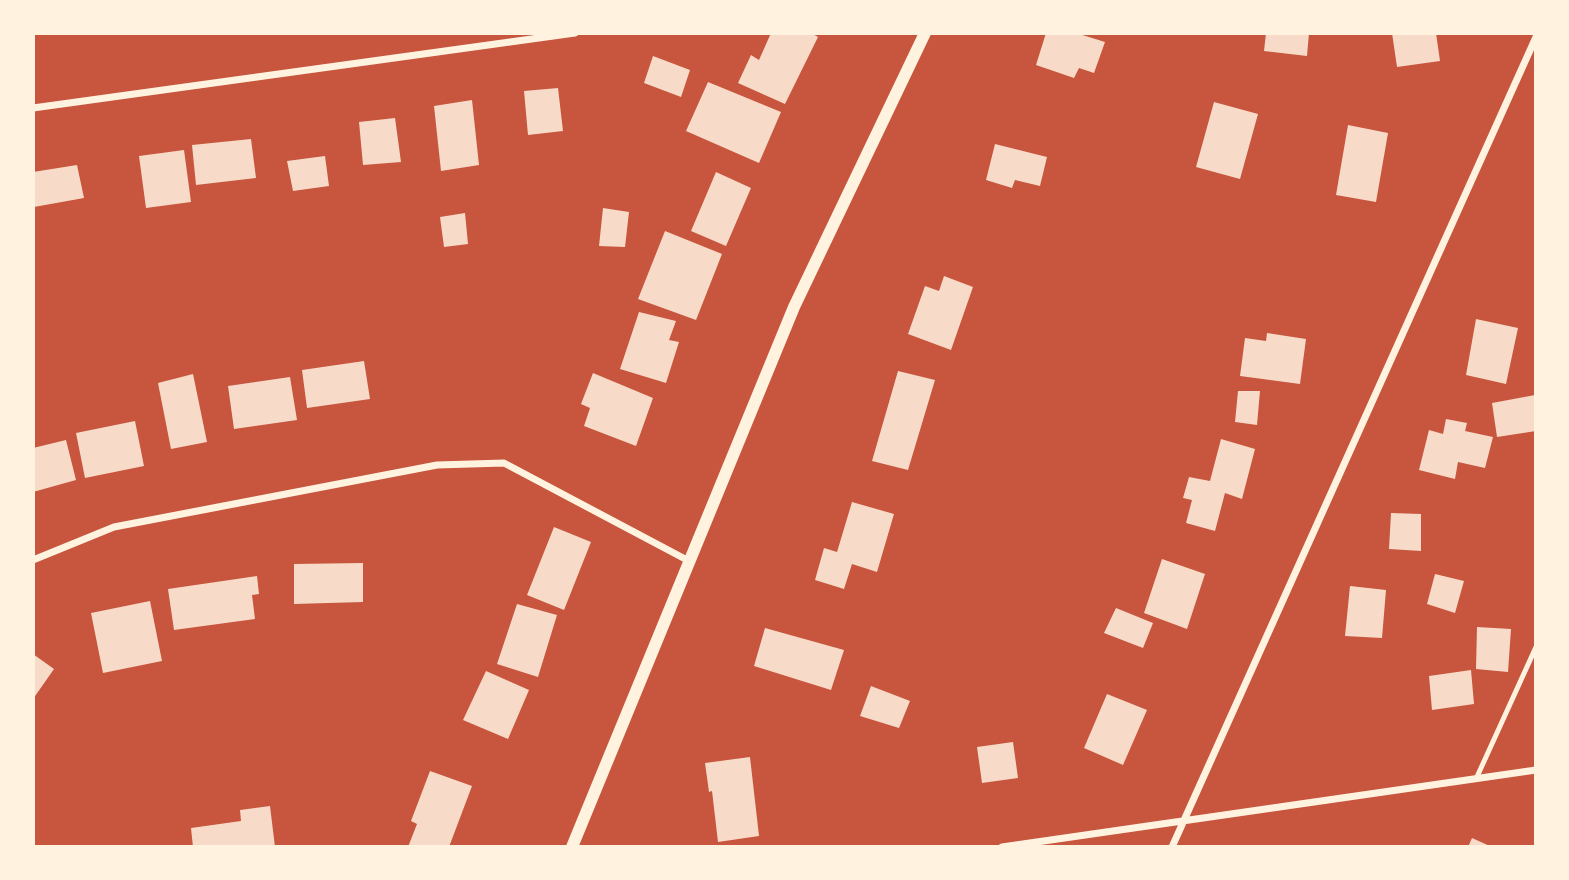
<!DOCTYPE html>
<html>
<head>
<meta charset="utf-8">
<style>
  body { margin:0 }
  #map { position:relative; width:1569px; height:880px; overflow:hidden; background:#c8553d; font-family:"Golos Text",sans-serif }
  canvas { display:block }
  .frame { position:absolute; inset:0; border:35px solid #fff3e0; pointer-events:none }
</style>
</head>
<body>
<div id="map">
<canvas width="1569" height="880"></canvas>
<div class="frame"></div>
</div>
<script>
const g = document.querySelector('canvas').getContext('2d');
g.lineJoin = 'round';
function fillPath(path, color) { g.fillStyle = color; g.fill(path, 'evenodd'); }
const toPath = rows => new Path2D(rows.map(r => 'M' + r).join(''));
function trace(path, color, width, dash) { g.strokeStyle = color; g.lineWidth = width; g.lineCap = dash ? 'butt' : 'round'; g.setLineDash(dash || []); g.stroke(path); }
const building = toPath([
  [771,33,811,33,818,37,785,104,738,83,751,55,759,60],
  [1046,33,1076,33,1105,42,1094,73,1079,68,1074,78,1036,65],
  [1266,33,1309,33,1307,56,1264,51],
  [1392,33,1436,33,1440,61,1397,67],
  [653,56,690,70,681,97,644,83],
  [708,82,781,112,759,163,686,131],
  [558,88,563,131,528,135,524,91],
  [472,100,479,165,441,171,434,106],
  [1214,102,1258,114,1240,179,1196,167],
  [395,118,401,162,363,165,359,122],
  [1348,125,1388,133,1376,202,1336,195],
  [251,139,256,178,196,185,192,145],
  [995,144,1047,157,1040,186,1015,180,1012,188,986,180],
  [184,150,191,202,146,208,139,156],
  [325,156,329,186,293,191,287,161],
  [77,165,84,198,34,207,33,172],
  [716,172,751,188,726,246,691,231],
  [603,208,629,212,625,247,599,246],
  [465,213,468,244,444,247,440,217],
  [665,231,722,254,696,320,638,299],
  [944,276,973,287,951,350,908,334,925,286,939,291],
  [639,312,676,321,669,340,679,342,666,383,620,369],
  [1476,319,1518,328,1506,384,1466,375],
  [1267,333,1306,339,1300,384,1240,376,1245,338,1266,341],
  [364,361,370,399,307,408,302,370],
  [898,371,935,380,908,470,872,461],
  [593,373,653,398,636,446,584,426,590,408,581,404],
  [193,374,207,442,171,449,158,383],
  [290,377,297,420,234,429,228,386],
  [1238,391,1260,391,1257,425,1235,422],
  [1535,395,1536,431,1497,437,1492,403],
  [1446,419,1467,423,1465,431,1493,437,1485,468,1458,462,1455,479,1419,470,1429,430,1443,434],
  [135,421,144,466,85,478,76,433],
  [1221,439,1255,449,1242,499,1225,493,1215,531,1186,523,1192,500,1183,498,1189,477,1210,481],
  [66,440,76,480,33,492,33,448],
  [852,502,894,514,877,572,852,564,844,589,815,580,824,548,837,552],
  [1391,513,1421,514,1421,551,1389,549],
  [554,527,591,542,564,610,527,595],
  [1162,559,1205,574,1187,629,1144,613],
  [363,563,363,602,294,604,294,564],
  [1435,574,1464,581,1455,613,1427,604],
  [257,576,259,594,252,595,255,619,174,630,168,589],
  [1350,586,1386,590,1382,638,1345,636],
  [150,601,162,661,103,673,91,613],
  [517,604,557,615,538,677,497,664],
  [1116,608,1153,623,1143,648,1104,633],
  [1477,627,1511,629,1508,672,1476,669],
  [765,628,844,650,831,690,754,666],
  [33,654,54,669,33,699],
  [1471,670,1474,704,1432,710,1429,676],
  [486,671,529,690,508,739,463,720],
  [871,686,910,701,899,728,860,716],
  [1107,694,1147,710,1123,765,1084,748],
  [1013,742,1018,778,982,783,977,747],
  [750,757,759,836,718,842,712,791,709,792,705,763],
  [430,771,472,786,449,847,408,847,417,824,411,821],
  [270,806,275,847,193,847,191,828,241,821,240,810],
  [1472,838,1492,847,1468,847]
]);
const service = toPath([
  [1476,779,1536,647]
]);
const minor = toPath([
  [33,108,575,33],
  [33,560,114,527,437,465,504,463,689,561],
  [1002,847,1536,770],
  [1172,847,1536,37]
]);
const tertiary = toPath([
  [572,847,794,307,925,33]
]);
fillPath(building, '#f7dbc8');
trace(service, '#fff3e0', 5);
trace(minor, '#fff3e0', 7);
trace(tertiary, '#fff3e0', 12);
</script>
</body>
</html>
